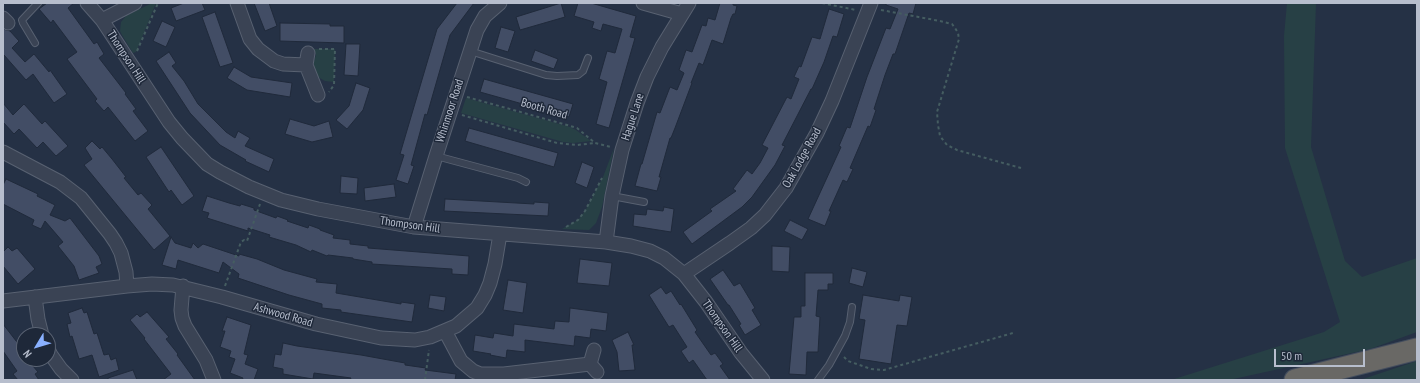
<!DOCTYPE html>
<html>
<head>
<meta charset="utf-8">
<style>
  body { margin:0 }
  #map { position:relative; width:1420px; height:383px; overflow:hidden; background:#253145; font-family:"PT Sans Narrow",sans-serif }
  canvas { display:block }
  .frame { position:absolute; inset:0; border:4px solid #b7becd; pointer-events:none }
  .north { position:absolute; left:16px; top:327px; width:40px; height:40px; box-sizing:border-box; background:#1e2839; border:1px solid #5b6474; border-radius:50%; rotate:232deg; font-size:11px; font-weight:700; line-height:16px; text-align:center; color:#b7becd }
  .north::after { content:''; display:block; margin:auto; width:14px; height:18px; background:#8ab1ff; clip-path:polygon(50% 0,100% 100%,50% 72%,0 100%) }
  .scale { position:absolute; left:1274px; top:349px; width:91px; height:18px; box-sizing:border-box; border:2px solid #b7becd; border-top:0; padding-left:5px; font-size:12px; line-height:14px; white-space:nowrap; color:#b7becd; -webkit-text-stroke:3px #1e2839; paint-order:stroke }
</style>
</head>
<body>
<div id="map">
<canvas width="1420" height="383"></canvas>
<div class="frame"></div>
<div class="north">N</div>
<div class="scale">50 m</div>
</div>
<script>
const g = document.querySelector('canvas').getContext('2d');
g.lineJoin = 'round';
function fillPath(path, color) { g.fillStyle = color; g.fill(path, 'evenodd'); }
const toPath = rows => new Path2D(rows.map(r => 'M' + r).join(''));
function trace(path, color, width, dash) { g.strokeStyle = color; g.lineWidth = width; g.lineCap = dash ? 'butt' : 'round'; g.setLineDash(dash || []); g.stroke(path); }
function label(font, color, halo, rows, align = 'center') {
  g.font = font + ' "PT Sans Narrow",sans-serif'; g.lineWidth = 3; g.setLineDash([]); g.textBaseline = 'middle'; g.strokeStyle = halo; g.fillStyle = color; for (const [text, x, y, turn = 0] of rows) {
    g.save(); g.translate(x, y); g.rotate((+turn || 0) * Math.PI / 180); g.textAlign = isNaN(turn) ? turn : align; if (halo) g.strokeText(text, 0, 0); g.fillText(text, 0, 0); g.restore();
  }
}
const green = toPath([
  [152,3,156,3,136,52,133,53,122,35,120,31,121,22,126,16],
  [1287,3,1316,3,1311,147,1345,261,1362,277,1417,258,1417,332,1370,349,1229,380,1171,380,1324,332,1340,322,1285,148,1284,36],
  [312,49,335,49,334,82,325,81,318,77,314,70,314,61,316,55],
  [466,98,570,127,576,130,591,141,573,143,563,142,461,113],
  [614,148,602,207,596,223,589,230,562,229,578,220,585,211,603,177],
  [1417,361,1417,380,1360,380]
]);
const building = toPath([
  [47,3,74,3,68,8,94,44,97,42,104,54,99,58,126,93,125,94,136,109,133,111,148,131,135,141,108,107,104,111,95,101,97,99,67,59,77,52,53,20,51,23,39,9,47,3],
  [184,3,202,3,205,10,176,21,171,8,184,3],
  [254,3,269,3,277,26,265,31,254,3],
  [457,3,474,3,450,35,427,115,425,114,411,165,414,166,408,184,396,180,404,155,400,154,437,29,457,3],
  [561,3,565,17,520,30,516,17,561,3],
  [578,3,591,3,636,16,630,37,635,38,609,128,596,124,607,82,599,79,607,51,615,53,622,29,603,24,601,31,592,28,594,22,574,16,578,3],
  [720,3,733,3,733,5,737,6,735,14,733,14,731,18,723,44,712,40,703,65,699,63,691,83,692,83,675,128,671,138,670,138,659,177,661,177,657,191,635,186,641,164,642,164,657,112,660,113,670,87,677,90,684,73,679,70,686,50,692,52,702,25,706,26,708,18,715,20,720,3],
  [886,3,916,3,913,14,909,13,895,54,893,54,885,75,874,109,876,110,870,127,868,126,850,168,853,169,847,182,843,180,829,211,831,211,825,226,808,219,841,147,839,146,847,127,850,128,867,77,886,28,890,29,898,9,886,5,886,3],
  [829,9,844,14,837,37,833,36,824,62,812,89,811,89,782,145,785,146,775,165,752,197,742,207,692,244,683,232,712,211,710,209,736,191,733,189,747,170,752,174,760,163,768,148,762,145,787,97,791,99,799,79,794,77,799,66,801,67,812,37,820,39,829,9],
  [215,12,233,63,220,67,202,17,215,12],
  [162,21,175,27,166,47,153,41,162,21],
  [280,23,330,24,330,26,344,26,344,43,280,41,280,23],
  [501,27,515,31,508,52,495,48,501,27],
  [3,29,10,31,19,41,12,48,25,62,34,54,49,72,50,70,67,94,54,103,33,74,26,80,4,55,3,57,3,29],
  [346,44,360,44,358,76,344,75,346,44],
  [535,50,558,59,554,69,531,61,535,50],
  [169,52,176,63,172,66,184,81,198,104,226,132,235,138,238,131,250,138,245,146,274,159,269,172,245,161,246,160,220,145,190,113,156,61,169,52],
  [234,67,251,77,292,83,290,97,247,90,227,78,234,67],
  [484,79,573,104,569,117,480,92,484,79],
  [356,83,370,88,363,110,347,129,336,120,349,106,356,83],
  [3,103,13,115,24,104,42,124,45,121,68,146,56,156,43,142,37,148,19,129,14,134,3,122,3,103],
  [290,119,314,126,329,121,333,137,312,142,285,134,290,119],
  [469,128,558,153,554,167,465,141,469,128],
  [92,141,100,149,102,147,112,159,126,177,124,178,138,195,141,193,152,205,148,209,170,236,154,250,84,165,92,159,85,148,92,141],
  [161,147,194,196,182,205,171,190,169,192,146,157,161,147],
  [582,162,594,167,587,188,575,183,582,162],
  [341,176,358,178,357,194,340,193,341,176],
  [6,179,38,194,37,196,55,205,50,215,65,221,70,218,99,256,102,264,96,267,99,273,79,280,74,266,58,246,63,242,45,221,41,229,32,225,34,220,3,204,3,185,6,179],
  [394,184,396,197,365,201,364,188,394,184],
  [207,196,229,203,240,206,241,204,254,208,254,210,276,218,277,216,288,220,287,221,308,228,309,225,320,229,320,230,334,235,333,238,350,240,350,244,368,246,368,248,469,256,468,275,452,274,452,269,372,264,372,262,353,259,353,258,328,255,327,256,312,250,311,252,296,245,269,237,270,235,248,228,248,231,207,218,209,213,202,211,207,196],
  [445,199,534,204,534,202,549,203,548,216,444,211,445,199],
  [664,207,674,209,671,232,633,226,634,214,646,215,647,209,663,211,664,207],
  [790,220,808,229,802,240,784,231,790,220],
  [171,237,175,243,191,248,193,243,198,248,203,244,239,256,239,254,257,259,284,270,317,279,316,282,337,284,336,293,401,304,401,302,415,304,412,322,341,312,341,310,322,308,322,304,289,295,238,278,239,274,223,262,219,273,178,260,176,269,162,265,171,237],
  [772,246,790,247,789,272,772,271,772,246],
  [8,247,12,251,17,248,35,269,18,284,3,266,3,252,8,247],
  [580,259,612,263,609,286,577,283,580,259],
  [852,268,867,272,863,287,849,283,852,268],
  [723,270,734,286,740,283,755,308,752,310,761,325,745,335,739,325,741,324,729,305,728,305,710,279,723,270],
  [805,273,833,273,833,284,828,284,828,290,818,290,816,316,820,317,818,352,807,352,806,375,789,374,794,317,801,317,801,306,805,306,805,273],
  [508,280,527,283,523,313,503,310,508,280],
  [661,287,666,294,671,291,680,305,681,304,697,330,695,332,711,355,715,353,723,364,720,366,730,380,707,380,693,360,689,363,681,351,687,347,673,325,669,327,649,295,661,287],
  [430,295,446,297,444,311,428,308,430,295],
  [863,295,899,301,900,295,912,297,907,326,897,325,891,364,859,359,865,320,859,319,863,295],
  [82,308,84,313,87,312,94,334,97,333,104,355,109,354,111,360,116,358,119,370,99,377,92,355,79,359,72,336,70,337,67,324,71,323,68,313,82,308],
  [570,308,608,313,606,331,591,329,590,338,575,336,574,346,525,340,525,352,507,350,506,358,490,355,491,354,473,351,475,335,493,338,494,333,513,336,514,324,554,329,555,321,569,322,570,308],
  [147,312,169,337,166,339,178,354,177,355,195,380,163,380,171,374,144,339,145,338,130,320,137,314,140,317,147,312],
  [227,317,251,325,244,354,248,355,245,364,258,369,254,380,242,380,243,378,230,373,235,359,229,357,231,351,220,347,225,331,222,331,227,317],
  [3,324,20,346,24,342,24,359,27,359,38,372,35,374,39,380,18,380,13,374,17,371,3,351,3,324],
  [628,332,634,345,632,345,635,370,619,371,617,352,612,340,628,332],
  [283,343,297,346,361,355,405,363,405,365,426,368,425,370,456,374,455,380,350,380,351,378,314,373,313,379,283,374,283,369,273,367,275,354,281,355,283,343],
  [133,370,137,380,108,380,108,378,133,370]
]);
const path = toPath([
  [822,3,856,10],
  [881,10,940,21,952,24,955,28,958,33,959,39,937,112,938,125,940,136,947,145,957,150,1021,168],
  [319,49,335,49,334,85,329,92],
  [137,51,158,3],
  [467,97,567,125,577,128,595,143,611,147],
  [462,115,557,143,577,145,595,143],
  [566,227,578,220,585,211,602,178],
  [225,286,241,242,244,240,247,241,260,204],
  [844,357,848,361,871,369,884,370,1013,333],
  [425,380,429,350]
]);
const service = toPath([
  [35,43,23,23,22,20,38,3],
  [470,51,546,75,557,76,578,75,583,71,588,58],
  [436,156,518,178,526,182],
  [612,196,644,202],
  [818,380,829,365,845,336,850,322,852,307]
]);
const minor = toPath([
  [87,3,102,20,169,122,182,138,207,164,220,172,249,187,281,200,318,209,414,227,606,242,631,246,650,251,664,258,684,274,706,302,741,353,763,380],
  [237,3,250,39,258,49,274,61,283,64,306,65],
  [643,3,682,14],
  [3,18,8,23],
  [102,20,135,3],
  [308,53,306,65,318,95],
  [3,152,60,182,81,198,110,234,116,243,121,253,126,272,127,286],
  [414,227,436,156,477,30,485,16,500,3],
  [606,242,612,196,622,150,637,103,647,77,662,47,689,3],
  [684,274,730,243,751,228,765,215,786,188,817,133,832,101,871,3],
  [183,286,181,310,182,318,185,326,206,360,214,380],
  [35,297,38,319,42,335],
  [3,301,127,286,152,284,173,285,222,297,316,324,381,338,415,340,430,337,456,326,477,308,485,295,490,283,495,264,500,234],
  [445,331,461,361,473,371,480,374,504,374,590,364],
  [48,349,51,355,61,369,72,380],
  [594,350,590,364,597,372]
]);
const trunk = toPath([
  [1295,380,1417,349]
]);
const streetNames = [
  ["Thompson Hill",126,57,57],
  ["Booth Road",544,109,16],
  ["Whinmoor Road",450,111,-72],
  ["Hague Lane",633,117,-72],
  ["Oak Lodge Road",802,158,-61],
  ["Thompson Hill",410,225,8],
  ["Ashwood Road",283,315,16],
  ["Thompson Hill",722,326,55]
];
fillPath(green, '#274045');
fillPath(building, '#424d65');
trace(building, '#202a3b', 1);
trace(service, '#586171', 8);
trace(minor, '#586171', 15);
trace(trunk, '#444e5e', 23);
trace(path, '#455d61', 2, [3, 3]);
trace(service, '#3a4354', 6);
trace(minor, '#3a4354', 13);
trace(trunk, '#696865', 21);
label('12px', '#b7becd', '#1e2839', streetNames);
</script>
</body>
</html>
